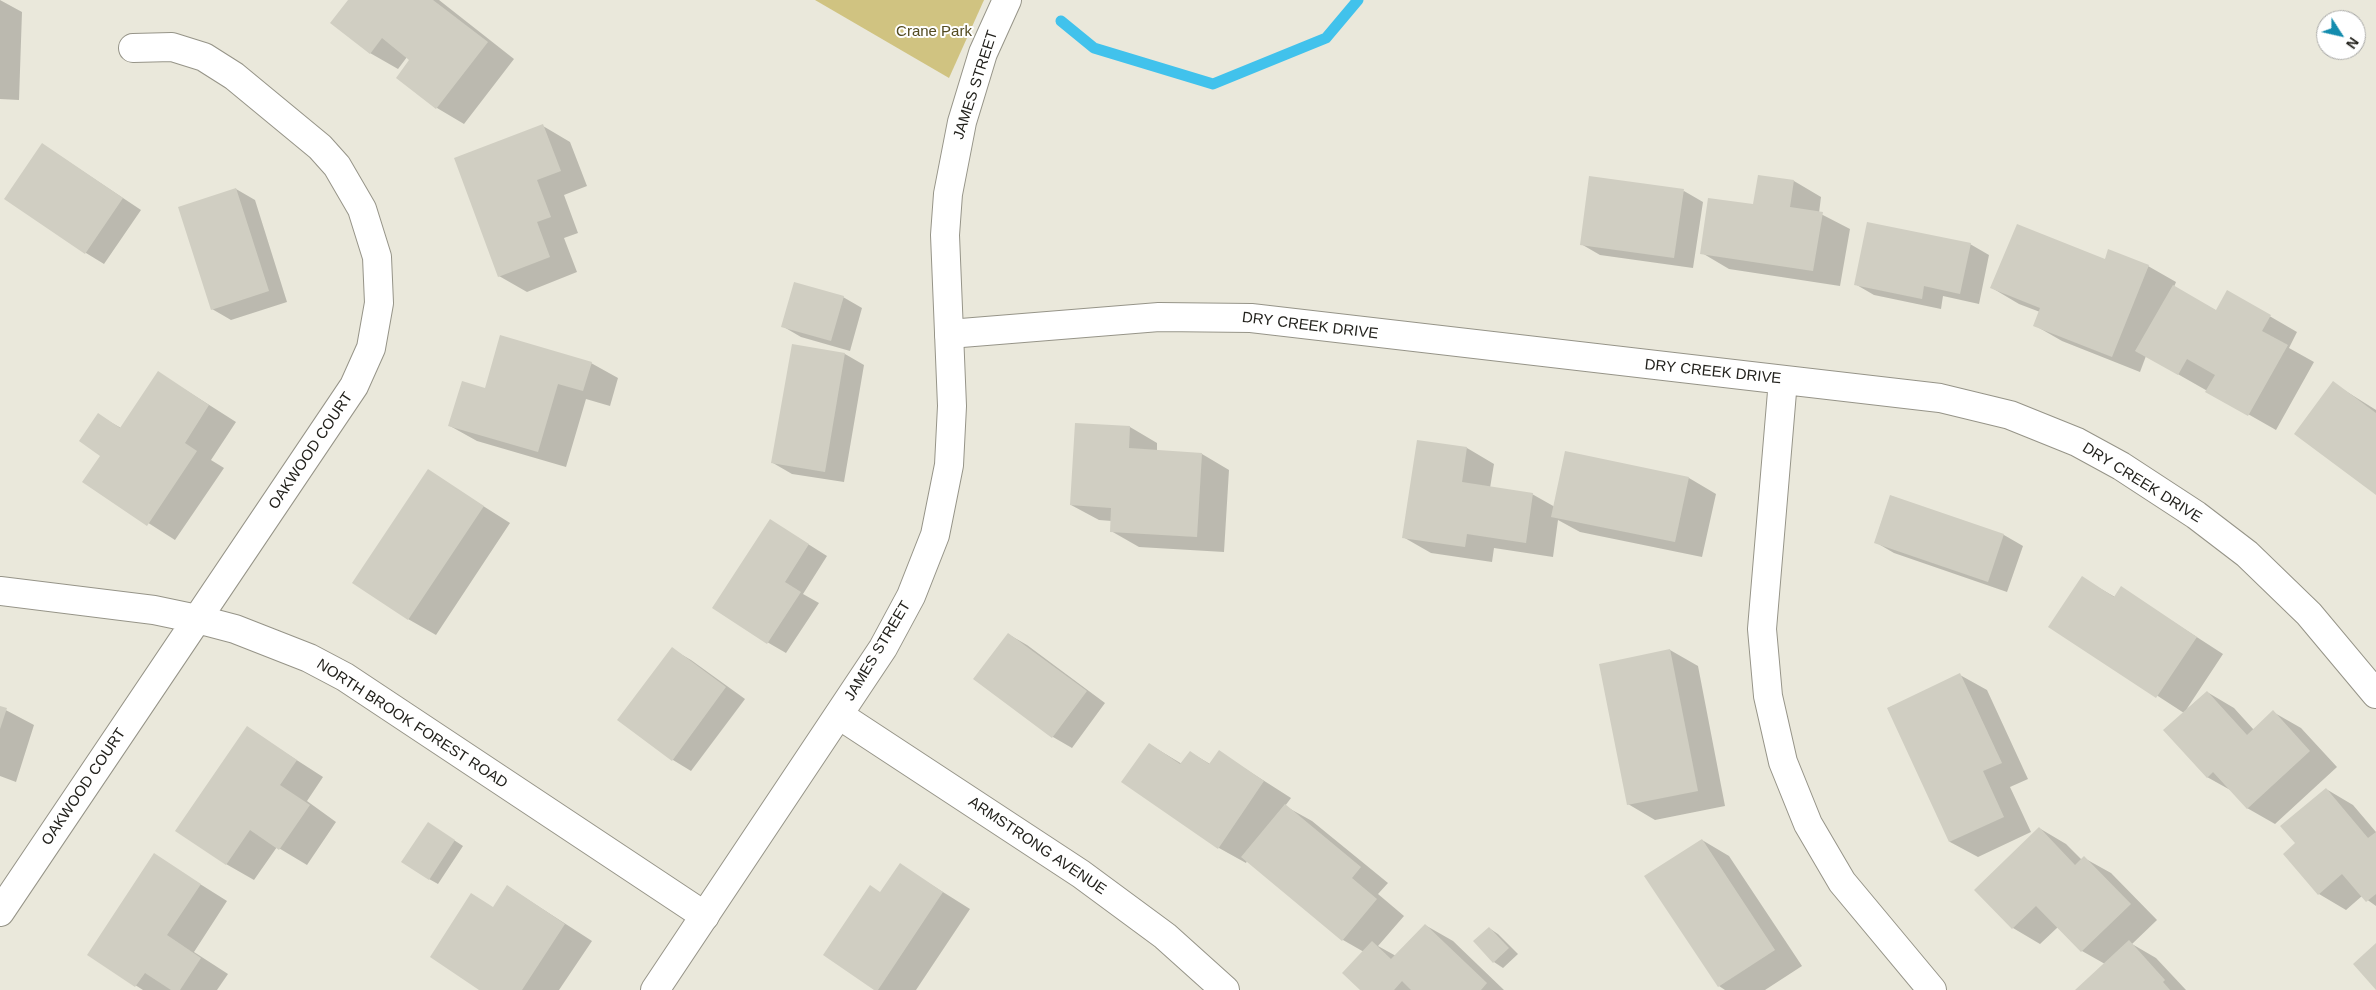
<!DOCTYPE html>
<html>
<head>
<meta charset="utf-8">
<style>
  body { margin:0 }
  #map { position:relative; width:2376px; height:990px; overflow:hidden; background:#eae8db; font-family:Helvetica,sans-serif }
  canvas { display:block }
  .north { position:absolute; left:2316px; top:10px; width:50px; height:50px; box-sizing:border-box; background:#fff; border:1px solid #a7a7a5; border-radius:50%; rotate:125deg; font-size:14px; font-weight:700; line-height:20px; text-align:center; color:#23221d }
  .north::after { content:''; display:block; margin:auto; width:18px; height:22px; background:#138cae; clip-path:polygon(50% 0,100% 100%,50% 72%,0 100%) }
</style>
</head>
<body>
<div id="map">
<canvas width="2376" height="990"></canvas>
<div class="north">N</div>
</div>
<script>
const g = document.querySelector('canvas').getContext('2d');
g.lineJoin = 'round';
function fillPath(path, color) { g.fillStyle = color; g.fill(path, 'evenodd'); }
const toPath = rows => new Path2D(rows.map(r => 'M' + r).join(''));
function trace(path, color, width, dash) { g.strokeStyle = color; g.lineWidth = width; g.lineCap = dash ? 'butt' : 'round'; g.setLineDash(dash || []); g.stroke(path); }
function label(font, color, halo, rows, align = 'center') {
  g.font = font + ' Helvetica,sans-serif'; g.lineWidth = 4; g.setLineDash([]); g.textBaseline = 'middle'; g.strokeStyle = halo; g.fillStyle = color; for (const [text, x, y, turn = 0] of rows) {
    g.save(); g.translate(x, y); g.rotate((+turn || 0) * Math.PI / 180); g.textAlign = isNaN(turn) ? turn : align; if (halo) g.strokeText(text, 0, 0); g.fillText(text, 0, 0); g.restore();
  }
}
const green = toPath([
  [815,0,984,0,949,78]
]);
const shadow = toPath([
  [0,0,22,12,19,100,0,99],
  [350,0,439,0,514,59,464,124,437,108,411,60,407,57,398,69,370,53],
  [543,126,570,142,587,186,564,195,578,233,564,238,577,272,527,292,499,276],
  [42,144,141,210,104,264,86,253],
  [1759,176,1794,181,1821,197,1819,213,1850,229,1840,286,1729,269,1702,253,1754,206],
  [236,189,255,200,287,302,231,320,212,309],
  [1684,191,1703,202,1693,268,1600,255,1581,244],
  [1970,244,1989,255,1979,304,1943,296,1941,309,1874,295,1855,284],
  [2109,251,2148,266,2176,282,2174,287,2217,311,2228,292,2297,332,2289,348,2314,362,2276,430,2146,356,2140,372,2062,341,2034,325,2040,312,2019,304,1992,288,2105,260],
  [843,297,862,308,850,351,801,337,782,326],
  [793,346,845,354,864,365,844,482,792,474,773,463],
  [591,363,618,378,610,406,586,399,566,467,477,441,450,426,486,389],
  [159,373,236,422,211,460,224,468,175,540,84,482,102,456,98,415,121,428],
  [2333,383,2376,410,2376,494],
  [1076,424,1130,427,1157,443,1157,451,1202,454,1229,470,1224,552,1139,547,1111,531,1112,521,1099,520,1071,505],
  [1418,441,1467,448,1494,464,1490,488,1532,494,1555,507,1689,478,1716,494,1702,557,1580,532,1558,520,1553,557,1494,548,1492,562,1431,553,1403,537],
  [428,471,510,523,436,635,408,619],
  [1891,496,2004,535,2023,546,2007,592,1894,553,1875,542],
  [789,532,827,556,803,594,819,603,786,653,767,642],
  [2082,578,2115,597,2121,588,2223,654,2186,710,2207,692,2234,708,2254,730,2273,712,2301,728,2337,767,2275,824,2247,808,2232,791,2207,777,2184,713,2050,626],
  [1008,634,1027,645,1105,703,1072,748,1053,737,975,679],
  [672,649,691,660,745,699,691,771,673,760],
  [1670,650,1698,666,1725,806,1655,820,1628,804],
  [1960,675,1987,690,2028,779,2010,787,2031,832,1978,857,1950,842,1888,708],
  [0,707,34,725,16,782,0,776],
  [247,728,323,777,307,801,336,822,307,865,277,847,254,880,226,864],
  [1149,744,1182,764,1190,752,1210,764,1219,752,1291,798,1285,806,1312,821,1388,883,1378,894,1404,916,1378,946,1396,956,1425,925,1453,941,1504,990,1362,990,1364,952,1343,940,1247,861,1246,863,1219,848],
  [2326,789,2353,805,2376,832,2376,906,2362,896,2346,910,2319,894,2296,844],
  [2039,828,2066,844,2082,860,2084,858,2111,873,2157,920,2132,944,2156,958,2186,990,2077,990,2105,964,2082,951,2058,927,2040,944,2013,928,1976,890],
  [437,829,463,846,438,884,429,879],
  [1702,840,1729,856,1802,966,1765,990,1725,990,1719,986],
  [154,855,227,901,194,952,228,974,217,990,143,990,88,955],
  [900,865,970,909,916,990,876,990,881,893],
  [507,886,592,941,559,990,481,990,494,908],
  [1489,928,1498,934,1518,954,1503,968,1494,962,1475,941]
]);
const stream = toPath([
  [1061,21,1094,48,1213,84,1326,38,1358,0]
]);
const building = toPath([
  [348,0,433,0,488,42,436,109,396,78,409,60,382,38,370,54,330,23],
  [543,124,561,171,537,180,551,217,537,222,550,257,498,277,454,158],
  [42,143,123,198,85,254,4,199],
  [1758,175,1794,180,1790,207,1823,212,1813,271,1700,254,1708,198,1753,204],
  [1589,176,1684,189,1674,258,1580,245],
  [236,188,269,291,211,310,178,207],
  [1867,222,1971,243,1960,294,1924,286,1922,299,1854,285],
  [2017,224,2105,259,2108,249,2149,265,2112,357,2033,326,2040,308,1990,288],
  [794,282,844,296,831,341,781,327],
  [2173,285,2216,310,2227,290,2271,315,2262,331,2288,345,2248,416,2205,392,2215,375,2187,359,2178,375,2135,351],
  [500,335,592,362,583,391,558,384,538,452,448,426,462,381,485,388],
  [792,344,845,353,825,472,771,463],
  [158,371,209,405,185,443,197,451,147,526,82,482,100,456,79,441,98,413,120,428],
  [2333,381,2376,413,2376,495,2294,434],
  [1075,423,1130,426,1129,448,1202,453,1197,537,1110,532,1111,508,1070,505],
  [1417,440,1467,447,1462,482,1533,493,1526,543,1467,534,1465,547,1402,538],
  [1565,451,1689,477,1675,542,1551,517],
  [428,469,484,506,408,620,352,583],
  [1890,495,2004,534,1988,582,1874,543],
  [770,519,809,544,785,582,801,592,767,644,712,608],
  [2082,576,2114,597,2121,586,2197,637,2156,698,2048,627],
  [1008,633,1087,691,1052,738,973,679],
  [672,647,726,687,672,761,617,720],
  [1670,649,1698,791,1627,805,1599,664],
  [1960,673,2002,763,1983,771,2004,817,1949,842,1887,708],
  [2207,691,2247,735,2273,710,2310,751,2247,809,2213,772,2207,778,2163,730],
  [0,706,7,708,0,729],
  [247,726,297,760,280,785,310,805,279,850,250,830,226,865,175,831],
  [1149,743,1180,764,1190,751,1209,764,1219,750,1264,781,1218,849,1121,782],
  [2326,788,2368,838,2376,832,2376,894,2366,902,2342,874,2318,895,2283,854,2295,843,2280,826],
  [1285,804,1361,867,1352,878,1377,899,1342,941,1241,857],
  [428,822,455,840,429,880,401,862],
  [2039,827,2075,865,2084,856,2131,904,2081,952,2036,906,2012,929,1974,890],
  [1702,839,1775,950,1718,987,1644,876],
  [154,853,201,884,167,935,201,958,180,990,171,990,145,973,135,987,87,955],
  [900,863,943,892,878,990,874,990,823,955,870,885,880,892],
  [507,885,565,924,522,990,479,990,430,957,471,893,493,907],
  [1425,924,1487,983,1481,990,1411,990,1402,981,1394,990,1360,990,1342,973,1372,941,1391,959],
  [1489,927,1509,948,1493,963,1473,941],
  [2129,940,2165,980,2163,982,2170,990,2075,990],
  [2376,943,2376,990,2353,964]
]);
const minor = toPath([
  [949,334,1159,317,1251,318,1940,398,2010,415,2077,442,2121,466,2196,515,2247,554,2309,614,2376,694],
  [1783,380,1762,629,1768,696,1783,762,1808,824,1842,882,1932,990],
  [0,591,154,610,197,619,235,629,309,658,345,677,705,916],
  [839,715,1081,874,1165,936,1225,990],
  [0,912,354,386,371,348,379,303,377,257,362,209,337,166,320,147,234,76,204,57,172,47,133,48]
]);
const tertiary = toPath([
  [655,990,883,648,911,596,935,535,949,465,952,406,945,235,948,194,962,122,983,53,1007,0]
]);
const parkNames = [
  ["Crane Park",934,32]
];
const streetNames = [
  ["JAMES STREET",976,85,-72],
  ["DRY CREEK DRIVE",1310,326,7],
  ["DRY CREEK DRIVE",1713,372,6],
  ["OAKWOOD COURT",311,451,-56],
  ["DRY CREEK DRIVE",2142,483,32],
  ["JAMES STREET",878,651,-59],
  ["NORTH BROOK FOREST ROAD",412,724,33],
  ["OAKWOOD COURT",84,787,-56],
  ["ARMSTRONG AVENUE",1037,846,34]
];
fillPath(green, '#d0c381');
fillPath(shadow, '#0003');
trace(stream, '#41c2ec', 11);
fillPath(building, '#d0cec2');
trace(minor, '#969488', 30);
trace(tertiary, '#969488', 30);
trace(minor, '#fff', 28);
trace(tertiary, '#fff', 28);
label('15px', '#534b21', '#fff', parkNames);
label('15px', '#23221d', '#fff', streetNames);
</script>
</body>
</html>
